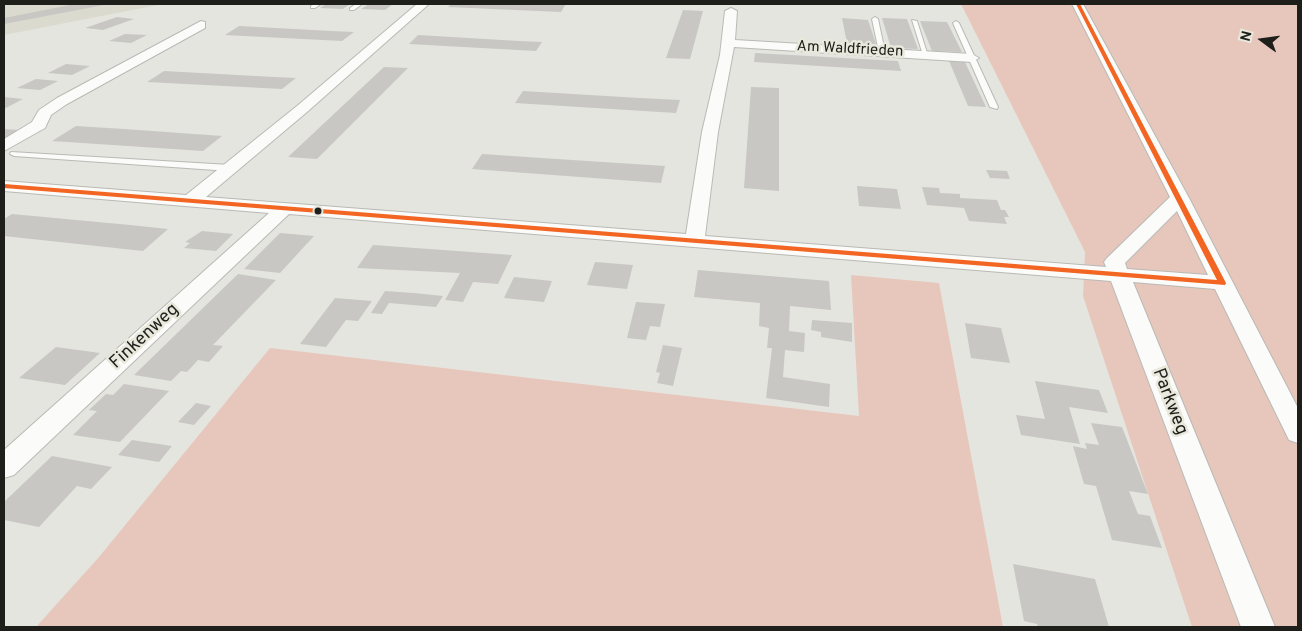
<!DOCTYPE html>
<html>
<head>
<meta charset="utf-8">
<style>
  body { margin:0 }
  #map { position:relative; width:1302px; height:631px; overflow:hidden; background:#e5e5df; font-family:Overpass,sans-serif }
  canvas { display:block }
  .frame { position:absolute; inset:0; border:5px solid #1e1e1a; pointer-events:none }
  .north { position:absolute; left:1237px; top:15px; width:50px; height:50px; -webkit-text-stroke:4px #e8e8dc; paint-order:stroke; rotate:284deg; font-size:14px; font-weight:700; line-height:20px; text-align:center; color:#1e1e1a }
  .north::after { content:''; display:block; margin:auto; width:18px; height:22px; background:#1e1e1a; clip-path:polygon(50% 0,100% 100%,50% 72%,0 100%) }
</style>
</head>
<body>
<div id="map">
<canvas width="1302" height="631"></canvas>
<div class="frame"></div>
<div class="north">N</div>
</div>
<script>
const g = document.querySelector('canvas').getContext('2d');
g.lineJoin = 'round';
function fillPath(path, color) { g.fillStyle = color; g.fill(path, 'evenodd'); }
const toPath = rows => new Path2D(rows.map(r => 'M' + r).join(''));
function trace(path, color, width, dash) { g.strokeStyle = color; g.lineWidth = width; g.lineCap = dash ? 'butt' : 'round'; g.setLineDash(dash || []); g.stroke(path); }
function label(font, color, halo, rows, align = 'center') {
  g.font = font + ' Overpass,sans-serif'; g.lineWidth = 5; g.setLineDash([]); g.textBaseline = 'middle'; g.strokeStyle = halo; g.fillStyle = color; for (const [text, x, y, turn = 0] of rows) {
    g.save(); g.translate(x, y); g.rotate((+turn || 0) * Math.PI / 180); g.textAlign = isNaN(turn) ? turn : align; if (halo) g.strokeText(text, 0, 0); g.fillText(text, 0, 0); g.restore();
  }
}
const built = toPath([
  [4,4,163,4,4,35]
]);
const green = toPath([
  [961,4,1298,4,1298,627,1192,627,1083,296,1085,252],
  [851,275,939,283,1003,627,36,627,99,557,270,348,859,416]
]);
const building = toPath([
  [75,4,104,5,4,24,4,18],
  [326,4,350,4,343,9,320,8],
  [369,4,393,4,385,10,361,9],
  [451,4,566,4,561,12,448,7],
  [683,10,703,11,690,59,666,58],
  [117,17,134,19,103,30,85,28],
  [842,18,868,20,876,44,847,43],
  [882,18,907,19,918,49,891,48],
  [920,21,947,22,962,52,932,51],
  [239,26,332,31,354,32,342,41,225,35],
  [125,34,147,35,131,43,109,41],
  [418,35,519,41,542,42,536,51,409,44],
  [755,53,898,61,901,71,754,62],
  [949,61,965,62,986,107,968,106],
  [66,64,90,66,72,75,48,73],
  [384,67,408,68,317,159,288,157],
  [164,71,274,77,296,78,282,89,147,82],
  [36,79,58,81,40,90,17,88],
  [751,87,779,88,779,191,744,188],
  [523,91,640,98,680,100,676,113,515,103],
  [4,97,23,99,4,109],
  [76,126,124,129,222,136,203,151,52,141],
  [4,129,19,130,4,139],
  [482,154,572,160,665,166,661,183,472,169],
  [986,170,1007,171,1010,179,990,178],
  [857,186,897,189,901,209,859,206],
  [922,187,939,188,940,193,960,194,960,198,997,200,1001,210,1005,210,1009,217,1004,217,1007,224,969,221,964,208,927,205],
  [12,214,130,225,168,229,143,251,4,236,4,219],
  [202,231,233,234,216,251,184,248,190,243,185,242],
  [280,233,314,236,280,273,244,269],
  [373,245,471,252,512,255,498,284,473,282,463,302,445,300,460,273,357,268],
  [595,262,633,265,627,289,587,285],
  [698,270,829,281,831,310,790,306,789,331,805,333,804,352,785,350,783,377,830,384,829,407,766,398,772,348,767,348,769,328,759,326,760,303,694,297],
  [238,274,276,280,213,345,223,346,209,362,198,360,187,372,181,371,171,381,134,375],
  [514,277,552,281,544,302,504,298],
  [385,291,414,293,443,296,436,307,389,303,382,314,371,313],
  [335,298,372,301,358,321,346,320,326,347,300,344],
  [636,302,665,304,660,327,650,326,646,340,627,338],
  [812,320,852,323,852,342,821,337,821,332,811,330],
  [965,323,1001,328,1010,363,971,358],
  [663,345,682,348,673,386,657,383,660,373,656,372],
  [56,347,100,353,65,385,19,378],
  [1035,381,1099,390,1108,413,1069,407,1080,444,1021,435,1016,415,1045,419],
  [124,384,169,391,120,442,73,435,97,411,89,410,106,394,113,395],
  [196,403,211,406,194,425,178,422],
  [1091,423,1122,427,1148,494,1129,491,1138,514,1150,516,1162,548,1112,540,1096,486,1084,484,1073,446,1087,449,1085,443,1099,445],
  [132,440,172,446,159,462,118,455],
  [52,456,112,467,91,489,77,486,39,527,4,520,4,502],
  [1013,564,1095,579,1109,627,1038,627,1037,624,1024,621]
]);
const service = toPath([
  [314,4,321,4,315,8,311,8,311,6,314,4],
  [356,4,362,4,354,10,350,10,350,8,356,4],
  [875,17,878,19,885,52,882,54,879,52,872,19,875,17],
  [912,20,917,21,928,56,923,55,912,20],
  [956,21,959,23,998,107,997,109,990,107,953,23,956,21],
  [11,152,230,165,234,168,230,171,14,156,10,154,11,152]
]);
const minor = toPath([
  [417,4,429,4,307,112,206,197,686,234,702,132,720,55,725,11,731,8,737,11,735,40,972,54,979,58,972,62,734,47,718,132,705,236,1106,267,1104,262,1107,258,1170,197,1072,4,1083,4,1189,198,1298,408,1298,443,1289,440,1215,289,1133,282,1275,627,1241,627,1111,281,289,214,14,475,4,478,4,450,269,213,4,191,4,181,186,195,297,106,417,4],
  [1177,211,1208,275,1127,269,1125,263,1177,211],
  [201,21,205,22,205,28,67,104,51,115,45,128,4,151,4,139,32,122,39,110,57,98,201,21]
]);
const bus1 = toPath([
  [1076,4,1080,4,1226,283,1225,285,4,188,4,184,1217,280,1076,4]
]);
const markers = [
  [318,211,4.5,"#1e1e1a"]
];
const farStreetnames = [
  ["Am Waldfrieden",850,50,3]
];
const streetNames = [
  ["Finkenweg",145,337,-43],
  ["Parkweg",1169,402,69]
];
fillPath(built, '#dbdace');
fillPath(green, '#e7c7bc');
fillPath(building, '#c8c7c3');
trace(service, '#b9b9b5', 2);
trace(minor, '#b9b9b5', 2);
fillPath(service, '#fbfbfa');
fillPath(minor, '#fbfbfa');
fillPath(bus1, '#f26522');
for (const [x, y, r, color] of markers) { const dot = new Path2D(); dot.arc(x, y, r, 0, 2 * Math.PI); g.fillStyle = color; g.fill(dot); trace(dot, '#e8e8dc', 2); }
label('15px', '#1e1e1a', '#e8e8dc', farStreetnames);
label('18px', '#1e1e1a', '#e8e8dc', streetNames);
</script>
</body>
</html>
